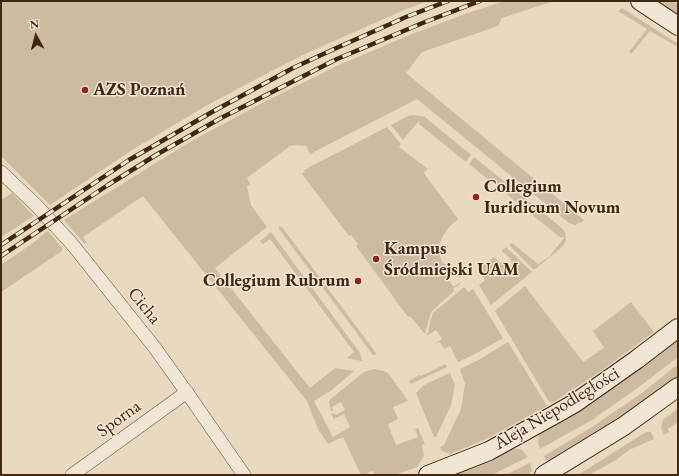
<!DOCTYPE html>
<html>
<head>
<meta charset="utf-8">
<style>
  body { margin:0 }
  #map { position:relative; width:679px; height:476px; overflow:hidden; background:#e9d9bf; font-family:"EB Garamond",serif }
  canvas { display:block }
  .frame { position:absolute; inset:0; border:2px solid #412610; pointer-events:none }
  .north { position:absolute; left:16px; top:16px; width:40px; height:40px; -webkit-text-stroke:3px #f1e6d5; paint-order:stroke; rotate:353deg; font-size:11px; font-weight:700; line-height:16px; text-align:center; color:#412610 }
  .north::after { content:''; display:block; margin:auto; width:14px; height:18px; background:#412610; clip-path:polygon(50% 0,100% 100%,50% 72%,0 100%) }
</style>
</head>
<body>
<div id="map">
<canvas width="679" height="476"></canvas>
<div class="frame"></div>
<div class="north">N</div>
</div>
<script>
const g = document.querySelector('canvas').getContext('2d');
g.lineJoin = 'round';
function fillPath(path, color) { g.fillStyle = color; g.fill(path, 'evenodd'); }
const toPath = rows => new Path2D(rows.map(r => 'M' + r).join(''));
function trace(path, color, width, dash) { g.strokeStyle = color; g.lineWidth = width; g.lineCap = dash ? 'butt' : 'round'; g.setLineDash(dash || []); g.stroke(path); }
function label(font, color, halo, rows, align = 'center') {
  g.font = font + ' "EB Garamond",serif'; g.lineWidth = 3; g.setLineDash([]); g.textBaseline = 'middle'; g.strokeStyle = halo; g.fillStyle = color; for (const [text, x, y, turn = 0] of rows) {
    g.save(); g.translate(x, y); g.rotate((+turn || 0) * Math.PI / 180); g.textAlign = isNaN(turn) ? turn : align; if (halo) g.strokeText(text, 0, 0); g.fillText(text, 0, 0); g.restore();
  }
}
const green = toPath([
  [1,1,428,1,404,10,307,53,260,77,204,107,132,150,50,205,1,156],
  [505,1,554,1,502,18,498,26,422,52,406,73,584,220,582,222,575,225,569,223,417,99,310,154,306,146,296,145,290,146,247,178,250,184,247,186,251,205,267,227,215,268,310,388,335,368,354,371,332,390,314,401,333,437,350,427,344,414,334,419,331,414,334,413,336,415,345,410,341,402,332,407,333,410,331,412,329,401,333,397,364,372,374,369,384,371,389,374,398,387,408,401,393,407,398,419,388,424,396,445,418,437,415,429,418,428,425,444,422,445,424,456,417,467,395,475,375,475,373,471,367,473,368,475,361,475,343,437,328,444,318,429,307,401,143,196,83,237,87,243,84,243,64,220,188,143,266,101,339,65,412,34,465,14],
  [655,1,673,1,678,5,678,16],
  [622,8,678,44,678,47,650,31,631,54,629,52,647,29,618,11],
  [414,115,425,117,471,155,466,162,419,124,420,122,419,121,403,140,391,125,408,116],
  [387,127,401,144,399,147,428,169,424,172,426,176,458,219,449,227,443,236,439,246,439,253,442,262,450,269,444,274,454,287,459,283,460,284,453,289,454,291,431,312,425,334,410,316,408,317,356,246,358,244,351,235,349,236,302,174,305,171,304,170],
  [474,157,563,229,565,233,566,240,563,246,534,270,509,245,512,243,538,264,549,257,564,238,562,237,561,238,469,164],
  [12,193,34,216,1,237,1,200],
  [279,226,282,227,376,353,375,355,373,355,279,229],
  [48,231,62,248,62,251,1,292,1,265,37,240,41,236],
  [271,232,360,353,362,361,347,358,354,352,270,239,263,244,260,241],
  [506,247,532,272,491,305,479,285,485,280,479,271,479,270,478,268,489,261,490,262,490,260,494,257,503,265,513,267,510,258,502,251],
  [525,286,583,362,604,348,593,331,631,302,654,332,594,376,552,403,549,402,495,311],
  [464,287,468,292,473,289,503,338,477,353,458,362,450,346,444,349,440,342,435,344,442,339,436,330,427,336,431,319,433,313],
  [678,336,678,357,639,387,592,420,540,449,538,443,539,435,544,429],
  [508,342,547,406,484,440,450,454,442,451,440,447,444,445,461,409,465,384,460,369,480,359],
  [446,364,447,367,411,384,409,381,419,375,421,376],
  [678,364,678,378,638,408,548,462,546,460,544,456,592,427,642,393],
  [450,373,455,385,451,405,436,437,434,437,416,393,424,385],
  [678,408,678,422,668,429,669,432,664,435,661,428,663,420],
  [646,432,651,432,654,439,629,450,616,460,589,475,578,475],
  [512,448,522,450,528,457,492,475,447,475],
  [530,463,532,471,529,475,505,475]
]);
const street = toPath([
  [1,172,36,205,72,244,155,348,190,397,244,475],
  [72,475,187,392]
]);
const secondary = toPath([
  [640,1,678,26],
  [428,475,489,451,554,415,575,403,636,360,678,328],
  [544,475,624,426,678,387]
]);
const rail = toPath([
  [1,245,129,160,212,112,293,68,332,50,406,17,448,1],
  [1,256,108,185,156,155,221,118,337,59,425,22,480,1]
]);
const markers = [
  [85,90,4,"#8f2418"],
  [476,197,4,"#8f2418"],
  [376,259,4,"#8f2418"],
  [358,281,4,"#8f2418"]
];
const poiNames = [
  ["AZS Poznań",93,90],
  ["Collegium",484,187],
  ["Iuridicum Novum",484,208],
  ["Kampus",384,249],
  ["Śródmiejski UAM",384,270],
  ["Collegium Rubrum",350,281,"right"]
];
const streetNames = [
  ["Cicha",144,306,51],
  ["Aleja Niepodległości",557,409,-31],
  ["Sporna",119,419,-36]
];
fillPath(green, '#ccbba1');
trace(street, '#6b533c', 14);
trace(secondary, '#412610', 20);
trace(street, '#f1e6d5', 13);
trace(secondary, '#f1e6d5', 18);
trace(rail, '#412610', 4.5);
trace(rail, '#f1e6d5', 3, [9]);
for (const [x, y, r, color] of markers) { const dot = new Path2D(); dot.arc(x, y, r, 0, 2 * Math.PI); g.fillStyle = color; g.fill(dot); trace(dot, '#f1e6d5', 1.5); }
label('bold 18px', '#412610', '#f1e6d5', poiNames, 'left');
label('18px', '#412610', '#f1e6d5', streetNames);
</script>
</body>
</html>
